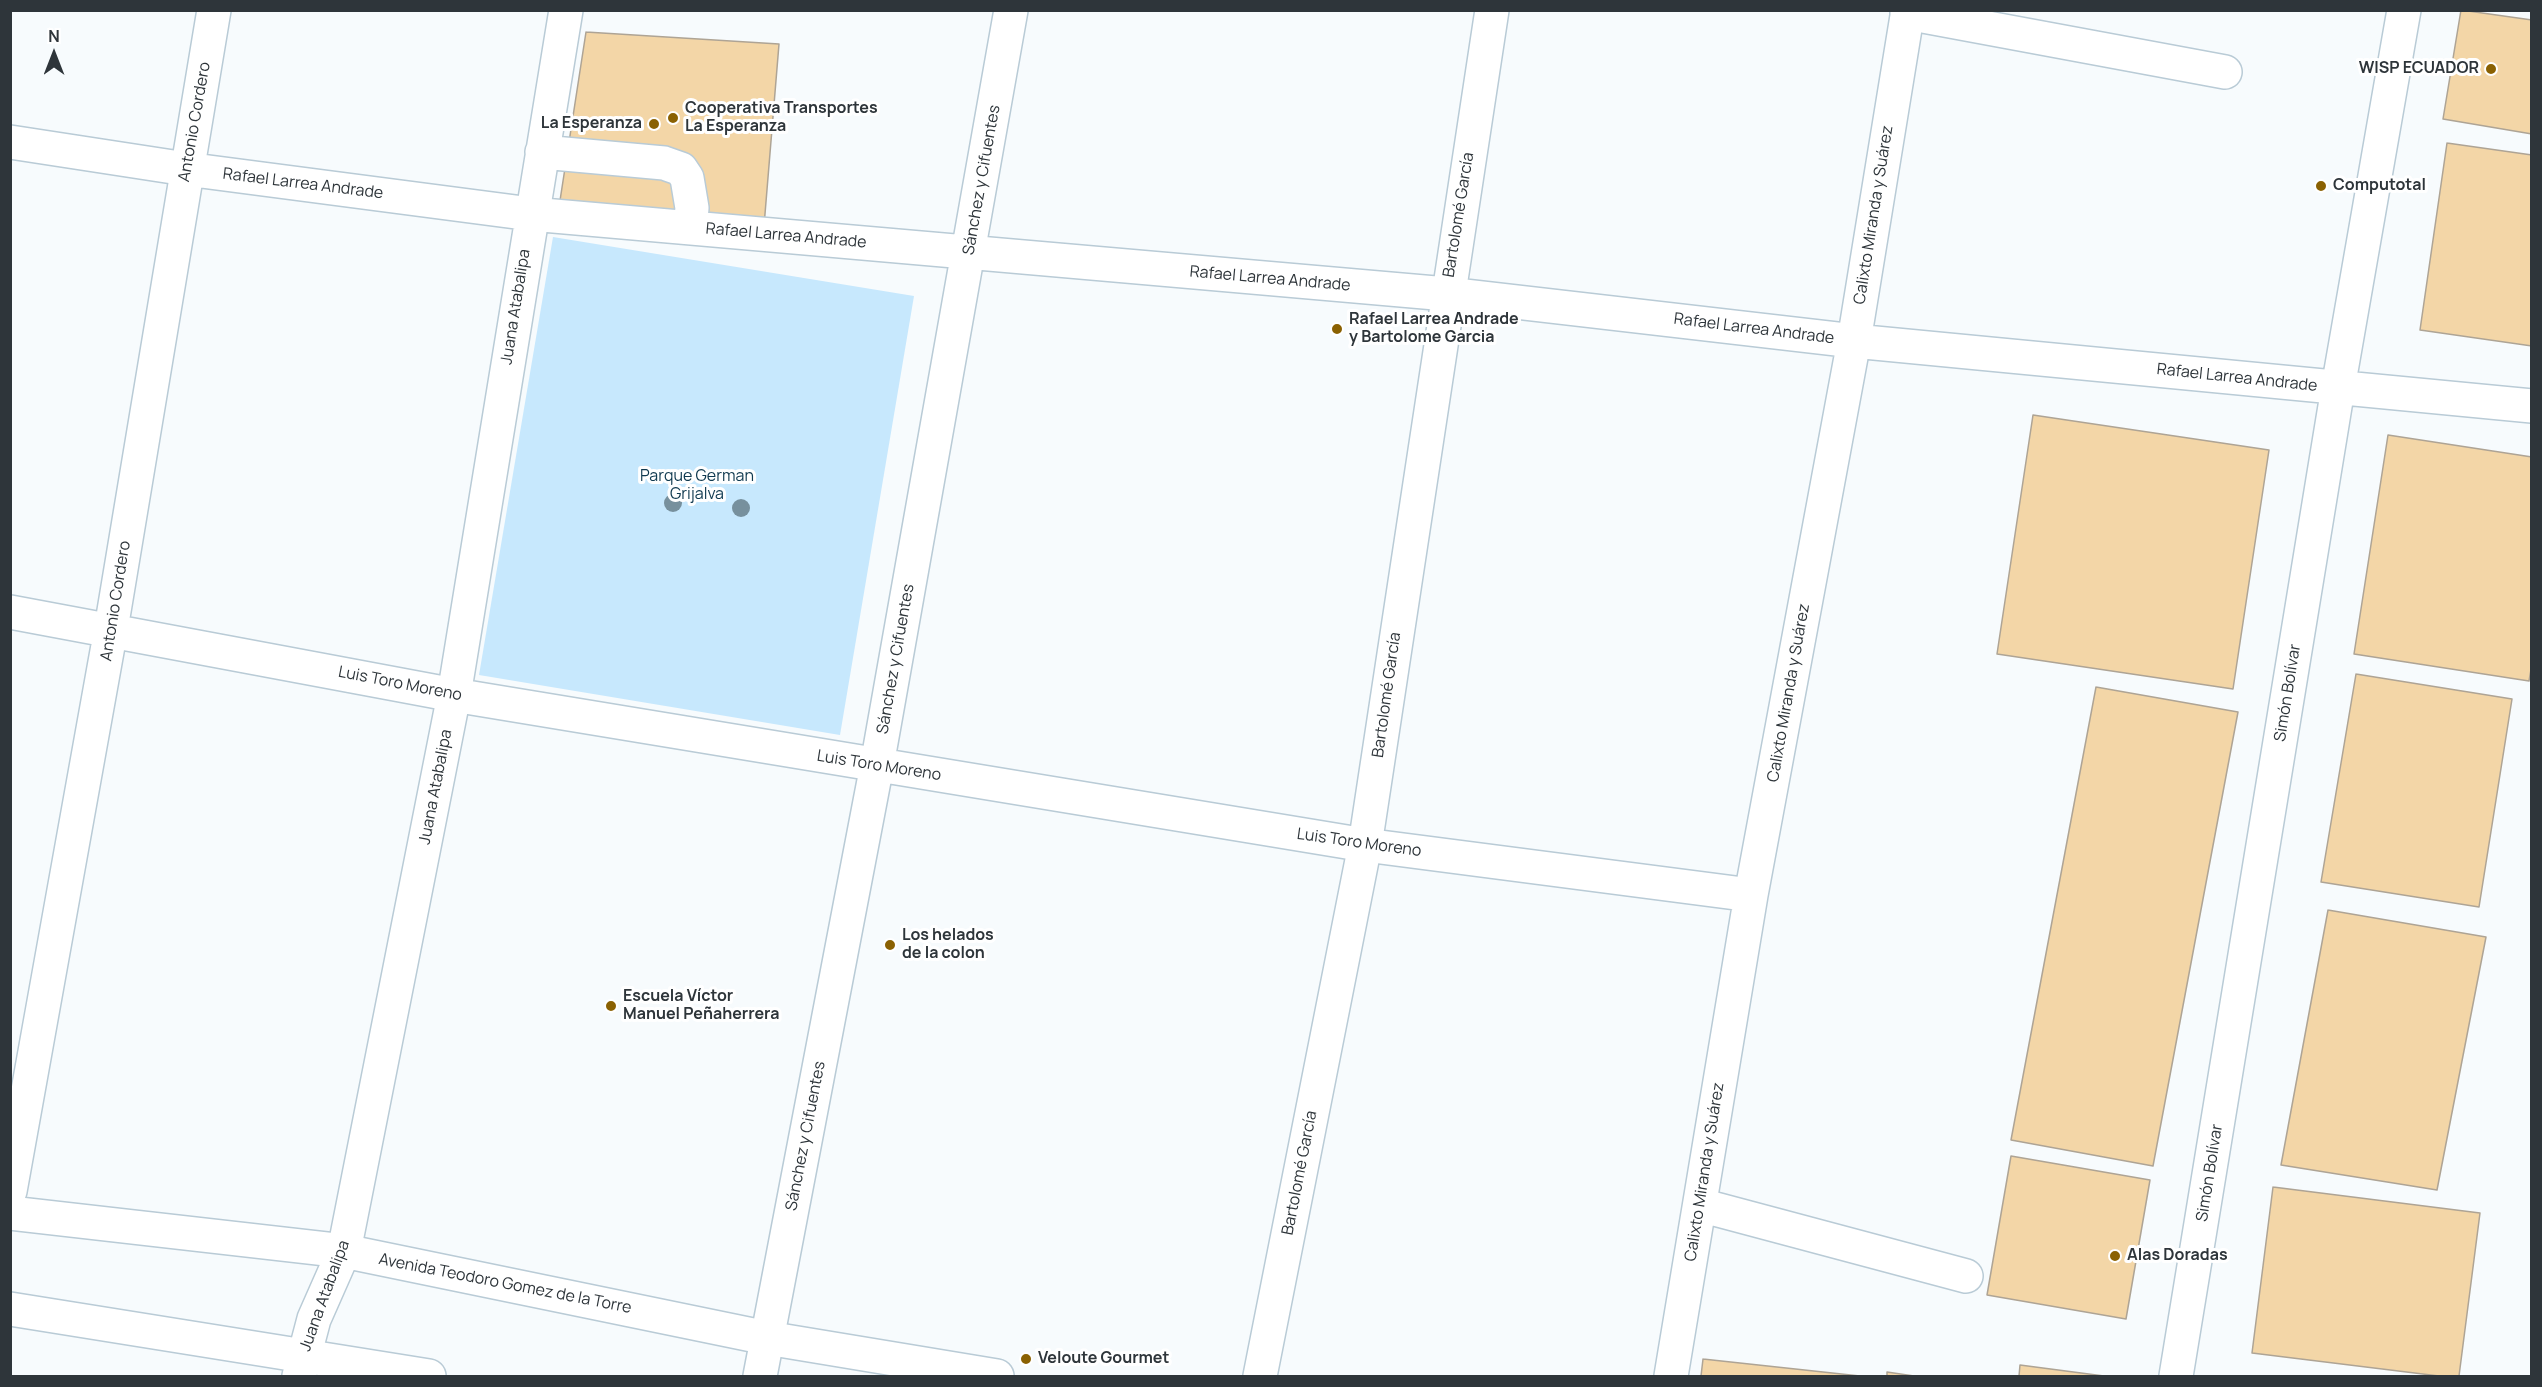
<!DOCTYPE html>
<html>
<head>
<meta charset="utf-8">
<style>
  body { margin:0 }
  #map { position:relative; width:2542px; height:1387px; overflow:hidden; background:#f7fbfd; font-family:Manrope,sans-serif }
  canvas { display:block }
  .frame { position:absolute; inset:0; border:12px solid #2e353a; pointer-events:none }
  .north { position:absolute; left:24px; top:24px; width:60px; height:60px; -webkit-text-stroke:4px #fff; paint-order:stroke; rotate:0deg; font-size:16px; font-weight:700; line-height:24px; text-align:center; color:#2e353a }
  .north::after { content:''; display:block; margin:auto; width:21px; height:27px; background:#2e353a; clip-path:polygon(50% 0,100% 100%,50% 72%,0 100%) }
</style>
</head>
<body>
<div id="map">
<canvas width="2542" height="1387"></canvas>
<div class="frame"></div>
<div class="north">N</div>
</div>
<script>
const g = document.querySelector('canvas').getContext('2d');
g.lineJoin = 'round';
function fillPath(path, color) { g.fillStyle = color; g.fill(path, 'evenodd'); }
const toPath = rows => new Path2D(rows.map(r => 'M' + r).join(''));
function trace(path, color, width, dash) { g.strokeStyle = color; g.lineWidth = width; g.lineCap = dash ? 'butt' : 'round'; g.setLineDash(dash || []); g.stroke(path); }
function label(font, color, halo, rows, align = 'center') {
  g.font = font + ' Manrope,sans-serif'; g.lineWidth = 6; g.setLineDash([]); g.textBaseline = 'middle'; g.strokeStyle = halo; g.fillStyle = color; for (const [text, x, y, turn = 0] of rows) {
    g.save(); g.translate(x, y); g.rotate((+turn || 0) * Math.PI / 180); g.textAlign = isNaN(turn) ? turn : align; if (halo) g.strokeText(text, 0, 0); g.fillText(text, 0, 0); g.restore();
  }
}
const green = toPath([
  [553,237,914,296,840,735,479,675]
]);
const building = toPath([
  [2461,10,2532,20,2532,134,2443,119,2461,10],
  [586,32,779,44,764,226,559,207,586,32],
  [2447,143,2532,155,2532,346,2420,330,2447,143],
  [2033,415,2269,450,2233,689,1997,654,2033,415],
  [2388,435,2532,457,2532,664,2529,681,2354,654,2388,435],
  [2356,674,2512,699,2479,907,2321,882,2356,674],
  [2096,687,2238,712,2153,1166,2011,1140,2096,687],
  [2328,910,2486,937,2437,1190,2281,1165,2328,910],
  [2011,1156,2150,1180,2126,1319,1987,1295,2011,1156],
  [2273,1187,2480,1213,2459,1376,2439,1376,2252,1353,2273,1187],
  [1703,1359,1860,1376,1701,1376,1703,1359],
  [2020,1365,2104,1376,2019,1376,2020,1365],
  [1887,1372,1914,1376,1887,1376,1887,1372]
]);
const minor = toPath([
  [1907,13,2225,72],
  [10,142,186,169,531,214,1447,294,1854,341,2532,406],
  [542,152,664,163,681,169,687,178,692,208,690,228],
  [10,612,454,695,1365,845,1751,895],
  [10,1191,111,629,214,10],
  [1700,1205,1966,1276],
  [299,1376,314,1319,344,1251,454,695,566,10],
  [760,1376,877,765,1011,10],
  [1260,1376,1365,845,1492,10],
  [1671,1376,1751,895,1854,341,1908,10],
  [2176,1376,2338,388,2404,10]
]);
const major = toPath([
  [10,1213,344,1251,767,1338,997,1376],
  [10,1309,429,1376]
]);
const trees = [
  [673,503],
  [741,508]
];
const markers = [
  [2491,69,6,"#8a6102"],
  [673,118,6,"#8a6102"],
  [654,124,6,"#8a6102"],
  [2321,186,6,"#8a6102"],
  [1337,329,6,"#8a6102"],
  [890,945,6,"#8a6102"],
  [611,1006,6,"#8a6102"],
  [2115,1256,6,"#8a6102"],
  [1026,1359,6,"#8a6102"]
];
const poiNames = [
  ["WISP ECUADOR",2479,69,"right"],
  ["Cooperativa Transportes",685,109],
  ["La Esperanza",685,127],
  ["La Esperanza",642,124,"right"],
  ["Computotal",2333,186],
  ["Rafael Larrea Andrade",1349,320],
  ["y Bartolome Garcia",1349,338],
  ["Los helados",902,936],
  ["de la colon",902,954],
  ["Escuela Víctor",623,997],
  ["Manuel Peñaherrera",623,1015],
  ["Alas Doradas",2127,1256],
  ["Veloute Gourmet",1038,1359]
];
const streetNames = [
  ["Antonio Cordero",195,122,-80],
  ["Sánchez y Cifuentes",982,180,-80],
  ["Rafael Larrea Andrade",303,184,7],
  ["Bartolomé García",1459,215,-81],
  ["Calixto Miranda y Suárez",1874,215,-81],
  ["Rafael Larrea Andrade",786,236,5],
  ["Rafael Larrea Andrade",1270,279,5],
  ["Juana Atabalipa",516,307,-81],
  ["Rafael Larrea Andrade",1754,329,7],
  ["Rafael Larrea Andrade",2237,378,6],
  ["Antonio Cordero",116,601,-81],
  ["Sánchez y Cifuentes",896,659,-80],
  ["Luis Toro Moreno",400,684,11],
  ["Calixto Miranda y Suárez",1789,693,-80],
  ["Simón Bolívar",2288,693,-81],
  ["Bartolomé García",1387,695,-82],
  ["Luis Toro Moreno",879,766,9],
  ["Juana Atabalipa",436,787,-79],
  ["Luis Toro Moreno",1359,843,8],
  ["Sánchez y Cifuentes",806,1136,-79],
  ["Calixto Miranda y Suárez",1705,1172,-81],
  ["Bartolomé García",1300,1173,-79],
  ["Simón Bolívar",2210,1173,-81],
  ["Avenida Teodoro Gomez de la Torre",505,1284,11],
  ["Juana Atabalipa",325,1296,-70]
];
const parkNames = [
  ["Parque German",697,477],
  ["Grijalva",697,495]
];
fillPath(green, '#c7e8fd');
fillPath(building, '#f3d6a7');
trace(building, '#aea495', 1.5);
trace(minor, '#b9cbd6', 36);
trace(major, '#b9cbd6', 36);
trace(minor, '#fff', 33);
trace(major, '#fff', 33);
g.fillStyle = '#77909d';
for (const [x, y] of trees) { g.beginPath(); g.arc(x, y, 9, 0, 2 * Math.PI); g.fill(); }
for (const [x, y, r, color] of markers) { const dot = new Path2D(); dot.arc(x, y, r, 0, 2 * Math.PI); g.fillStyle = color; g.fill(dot); trace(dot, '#fff', 2); }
label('bold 16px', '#2e353a', '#fff', poiNames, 'left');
label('16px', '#2e353a', '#fff', streetNames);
label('16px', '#0f394f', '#fff', parkNames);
</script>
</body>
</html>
